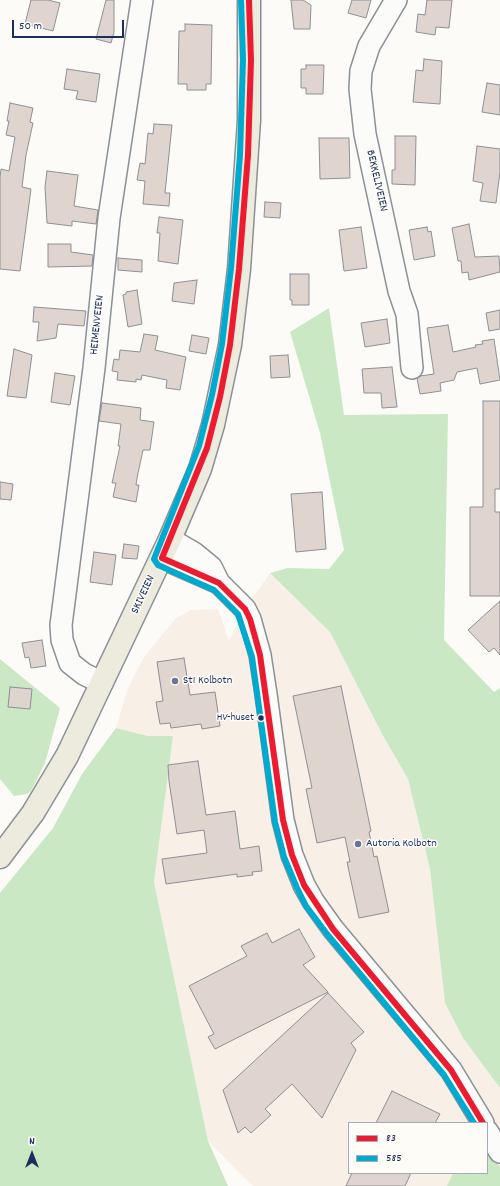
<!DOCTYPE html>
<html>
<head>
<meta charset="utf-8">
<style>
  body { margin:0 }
  #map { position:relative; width:500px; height:1186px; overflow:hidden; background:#fcfbf8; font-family:Dekko,sans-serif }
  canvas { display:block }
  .legend { position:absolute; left:348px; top:1122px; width:140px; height:52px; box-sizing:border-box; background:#fdfcf7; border:1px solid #a3aaba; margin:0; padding:5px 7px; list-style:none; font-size:12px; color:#1b2f5e }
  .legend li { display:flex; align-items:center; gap:8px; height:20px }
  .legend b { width:20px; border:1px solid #a3aaba }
  .north { position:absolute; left:12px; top:1134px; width:40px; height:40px; -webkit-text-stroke:3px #fdfcf7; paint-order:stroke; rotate:0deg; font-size:11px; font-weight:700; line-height:16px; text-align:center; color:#1b2f5e }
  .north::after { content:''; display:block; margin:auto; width:14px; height:18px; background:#1b2f5e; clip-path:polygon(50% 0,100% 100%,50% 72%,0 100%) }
  .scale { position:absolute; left:12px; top:20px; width:112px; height:18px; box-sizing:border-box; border:2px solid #1b2f5e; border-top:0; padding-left:5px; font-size:12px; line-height:14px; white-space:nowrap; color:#1b2f5e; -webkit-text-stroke:3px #fdfcf7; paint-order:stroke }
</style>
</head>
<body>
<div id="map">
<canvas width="500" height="1186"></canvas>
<ul class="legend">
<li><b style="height:5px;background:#ed1b2f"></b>83</li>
<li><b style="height:5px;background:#00a9ce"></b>585</li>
</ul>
<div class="north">N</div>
<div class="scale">50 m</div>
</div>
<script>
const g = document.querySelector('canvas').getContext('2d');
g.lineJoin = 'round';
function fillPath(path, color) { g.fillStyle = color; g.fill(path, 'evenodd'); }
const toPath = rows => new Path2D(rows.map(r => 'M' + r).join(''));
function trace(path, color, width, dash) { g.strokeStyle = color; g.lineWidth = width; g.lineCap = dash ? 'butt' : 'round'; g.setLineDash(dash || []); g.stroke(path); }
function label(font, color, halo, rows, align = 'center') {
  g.font = font + ' Dekko,sans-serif'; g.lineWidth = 3; g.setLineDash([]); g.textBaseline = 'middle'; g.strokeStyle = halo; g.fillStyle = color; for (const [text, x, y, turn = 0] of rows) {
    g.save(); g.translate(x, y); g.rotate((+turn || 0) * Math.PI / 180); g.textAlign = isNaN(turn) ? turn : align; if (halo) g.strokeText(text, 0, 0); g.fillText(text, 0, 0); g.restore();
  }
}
const built = toPath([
  [270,573,330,632,382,734,408,779,430,869,445,1003,463,1038,500,1088,500,1167,487,1150,487,1123,349,1123,349,1173,453,1173,447,1186,253,1186,208,1141,154,882,173,736,148,736,116,728,128,688,144,657,176,618,191,610,218,609,229,641,245,609]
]);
const green = toPath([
  [329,308,344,415,448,414,444,640,494,692,500,688,500,1088,463,1038,445,1003,430,869,408,779,382,734,330,632,270,573,288,568,329,569,344,550,320,433,290,332],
  [0,659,60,708,45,763,31,791,27,794,14,796,0,779],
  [116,728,148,736,173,736,154,882,208,1141,228,1186,0,1186,0,893,53,828,82,774],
  [487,1150,500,1167,500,1186,447,1186,453,1173,487,1173]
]);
const building = toPath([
  [31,0,48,0,60,3,53,31,25,24,31,0],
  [106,0,114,0,114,32,111,43,96,39,106,0],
  [291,0,303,0,311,5,310,29,294,29,291,0],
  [352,0,371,0,366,18,348,13,352,0],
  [427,0,452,0,449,28,436,27,435,35,416,32,418,14,425,15,427,0],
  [185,24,212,25,211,84,206,84,206,90,187,90,187,84,178,84,179,31,185,31,185,24],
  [424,59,442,61,440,104,413,102,416,70,423,71,424,59],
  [306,65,324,65,323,94,306,94,306,88,301,88,301,69,306,69,306,65],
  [67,69,100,74,96,102,76,99,78,91,64,89,67,69],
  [487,83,500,85,500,115,482,112,487,83],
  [10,103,33,108,30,122,33,123,26,155,22,187,31,189,20,271,0,269,0,177,1,169,9,171,15,137,6,135,9,121,7,121,10,103],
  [154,124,172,125,165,193,170,193,169,206,143,204,145,181,137,180,140,163,145,164,148,133,153,134,154,124],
  [395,136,416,136,415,185,392,184,392,170,395,170,395,136],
  [319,138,349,138,350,178,320,179,319,138],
  [477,146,500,149,500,172,496,203,480,201,483,183,473,181,477,146],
  [47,171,78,175,74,206,98,210,96,224,72,221,72,226,47,223,45,187,47,171],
  [265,202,281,203,280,218,264,217,265,202],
  [159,217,183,220,178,264,158,261,160,233,157,233,159,217],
  [469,224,475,257,499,256,500,272,469,280,468,272,462,273,461,261,458,261,452,228,469,224],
  [361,227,367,268,344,271,339,230,361,227],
  [427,227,428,232,431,231,435,256,414,260,409,230,427,227],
  [48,244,71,244,71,252,93,255,92,266,48,267,48,244],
  [118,258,142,260,142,272,118,270,118,258],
  [290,274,309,274,309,305,292,305,292,300,290,300,290,274],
  [197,280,194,304,172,301,174,283,197,280],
  [137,290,142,324,128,327,123,295,126,294,126,292,137,290],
  [34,307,86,311,84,326,58,324,56,338,37,341,39,322,33,322,34,307],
  [500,310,500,329,489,331,486,313,500,310],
  [387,319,390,343,365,347,361,323,387,319],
  [448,325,453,352,476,347,475,345,483,344,482,341,494,339,500,380,480,384,477,368,457,372,454,380,440,383,441,391,420,394,417,378,420,376,434,374,427,328,448,325],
  [144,334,158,336,155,350,186,357,180,390,166,388,167,380,142,375,141,380,136,379,136,382,117,380,118,372,112,371,114,359,119,360,120,350,140,352,144,334],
  [192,335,209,338,206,354,189,351,192,335],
  [14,349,32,355,26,398,7,396,14,349],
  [288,355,290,377,271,378,270,356,288,355],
  [392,367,397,407,382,408,381,393,364,393,362,369,392,367],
  [55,373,75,376,70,405,51,402,55,373],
  [483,401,500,401,500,489,495,489,495,512,500,512,500,596,470,596,470,507,483,507,483,401],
  [102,403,141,408,140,420,154,422,150,450,143,450,137,478,136,485,139,485,136,502,113,497,116,483,112,483,120,446,118,446,121,424,99,421,102,403],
  [0,482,13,484,11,500,0,499,0,482],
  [322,492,326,549,296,552,291,494,322,492],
  [124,544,139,546,137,559,122,558,124,544],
  [94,552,116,555,112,585,90,582,94,552],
  [500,601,500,655,494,648,489,652,468,630,500,601],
  [42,640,46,666,31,668,29,657,25,658,22,643,42,640],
  [184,658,190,695,215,692,220,726,202,729,201,724,171,728,170,723,160,724,156,702,163,701,157,662,184,658],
  [341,686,371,831,369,832,374,857,377,856,389,912,359,918,347,862,350,862,345,837,317,843,306,789,312,788,293,696,341,686],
  [10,687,32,689,30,709,8,707,10,687],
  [198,761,206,815,235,811,240,849,259,846,262,871,252,872,253,875,237,877,237,874,166,884,162,859,207,853,204,830,177,834,169,781,168,765,198,761],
  [299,929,315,957,303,965,328,992,215,1049,208,1037,214,1034,189,986,247,956,241,946,267,933,272,943,299,929],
  [328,993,364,1032,351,1043,356,1050,322,1118,292,1084,265,1109,271,1115,251,1133,245,1127,238,1133,223,1090,328,993],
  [392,1091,440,1114,435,1123,376,1123,392,1091],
  [352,1173,411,1173,405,1186,346,1186,352,1173]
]);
const minor = toPath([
  [396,0,369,46,361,71,360,89,365,134,399,291,407,314,412,368],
  [170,539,194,553,211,567,219,583],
  [162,558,219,583,245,609,250,619,260,655,266,694,283,820,292,855,304,885,313,901,333,929,451,1070,483,1123],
  [102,683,84,674,70,663,62,640,61,625,94,368,109,218,142,0],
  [487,1131,500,1152]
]);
const major = toPath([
  [0,857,33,813,67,756,170,539,200,469,213,425,230,345,239,269,249,120,249,0]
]);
const bus1 = toPath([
  [249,0,251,60,248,155,239,269,230,345,220,397,207,448,162,558,219,583,245,609,250,619,260,655,283,820,292,855,304,885,333,929,451,1070,483,1123]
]);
const bus2 = toPath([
  [241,0,243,60,240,155,231,268,222,344,212,395,199,446,154,559,158,565,214,590,238,614,252,657,275,822,284,857,297,888,306,906,327,934,444,1075,474,1123]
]);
const markers = [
  [175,681,4,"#6a7694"],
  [261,718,3.5,"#1b2f5e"],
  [358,844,4,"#6a7694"]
];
const busNames = [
  ["HV-huset",254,718]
];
const streetNames = [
  ["BEKKELIVEIEN",376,181,77],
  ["HEIMENVEIEN",98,325,-84],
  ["SKIVEIEN",144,595,-65]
];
const poiNames = [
  ["St1 Kolbotn",183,681],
  ["Autoria Kolbotn",366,844]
];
fillPath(built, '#f8efe7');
fillPath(green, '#cbe8c5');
fillPath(building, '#dfd5ce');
trace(building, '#8c9097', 1);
trace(minor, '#8c9097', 24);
trace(major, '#8c9097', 25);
trace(minor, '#fbfbf9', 21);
trace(major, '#edeade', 22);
trace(bus1, '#ed1b2f', 6);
trace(bus2, '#00a9ce', 6);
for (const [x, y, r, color] of markers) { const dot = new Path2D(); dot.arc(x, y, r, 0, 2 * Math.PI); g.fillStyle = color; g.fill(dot); trace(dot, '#fdfcf7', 1.5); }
label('11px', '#1b2f5e', '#fdfcf7', busNames, 'right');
label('12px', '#1b2f5e', '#fdfcf7', streetNames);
label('12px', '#1b2f5e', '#fdfcf7', poiNames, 'left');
</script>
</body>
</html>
